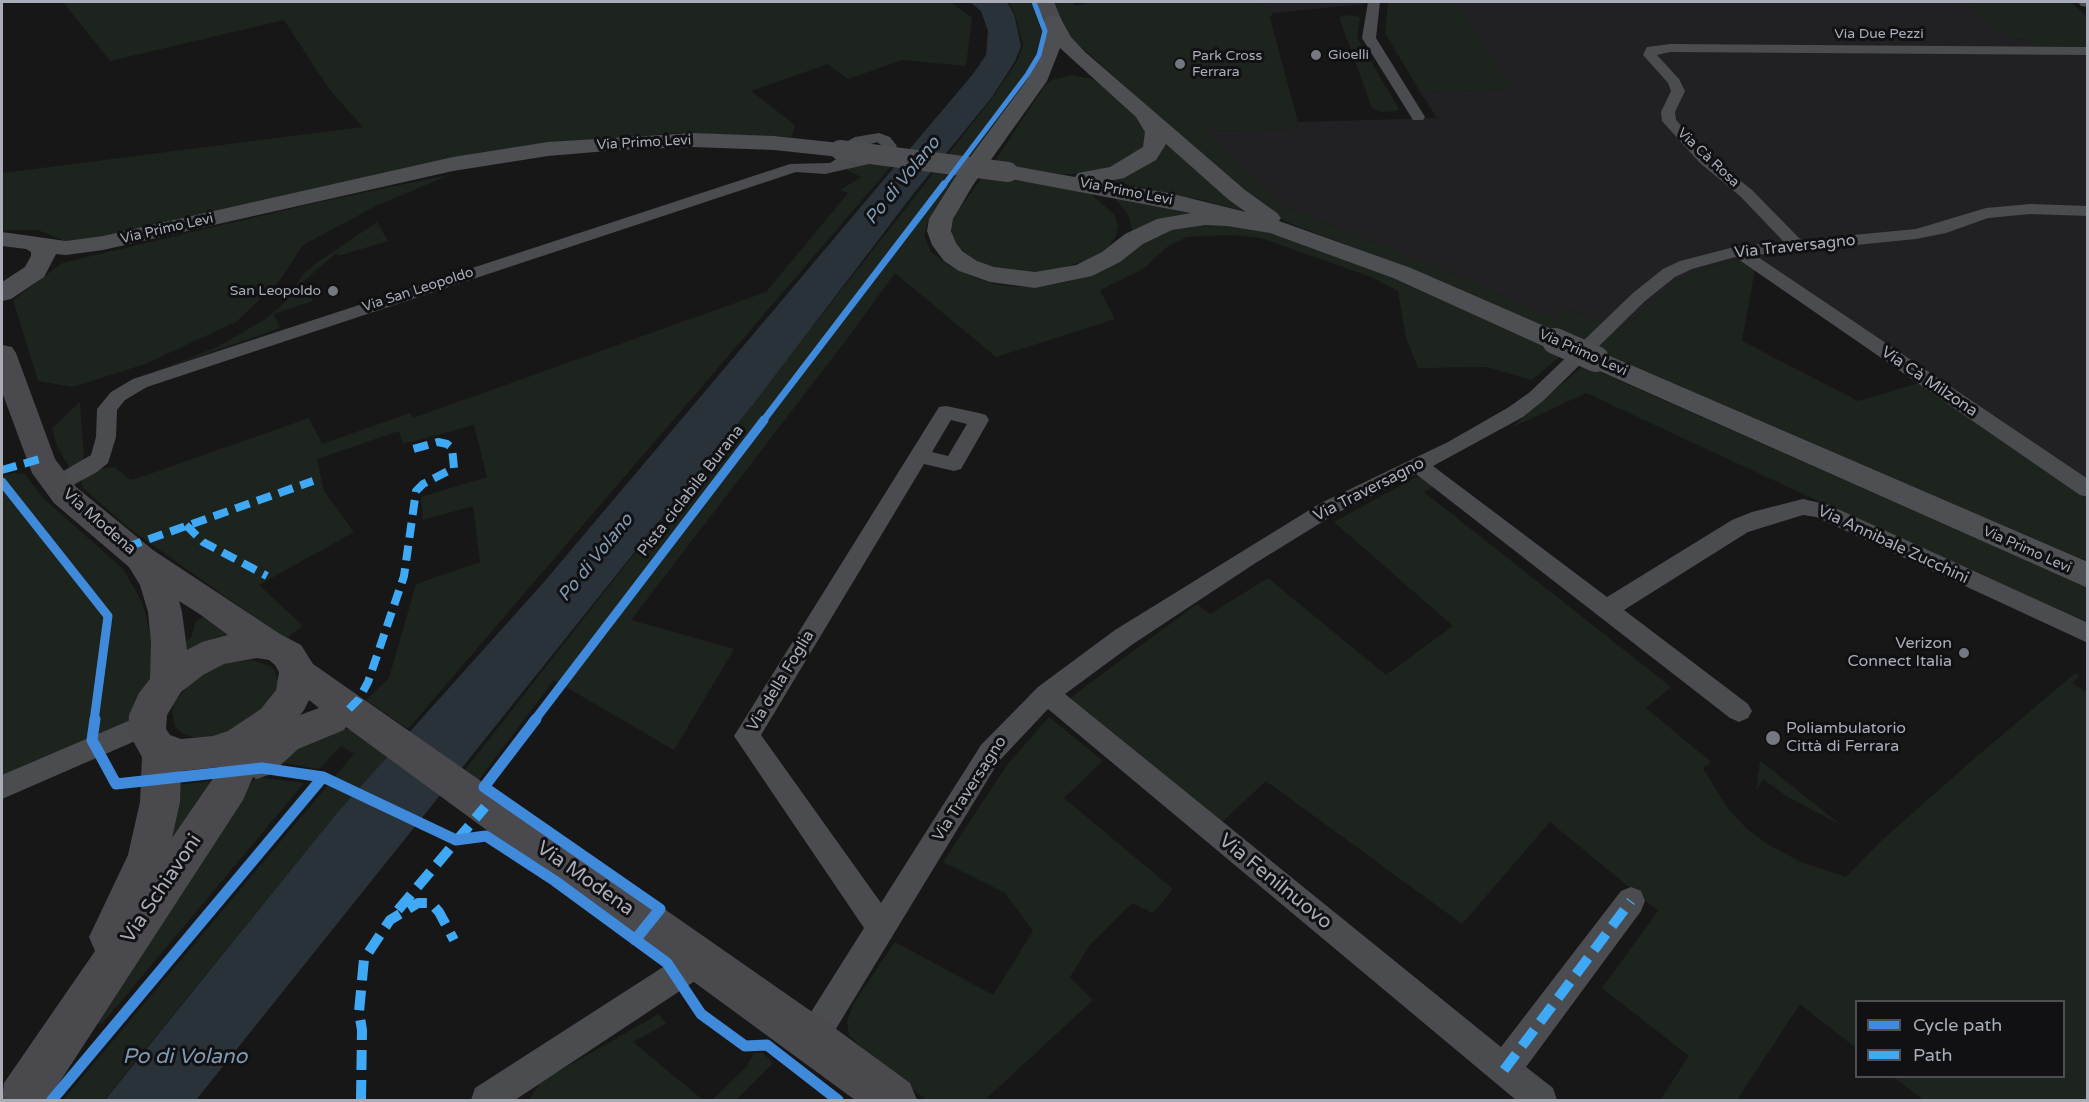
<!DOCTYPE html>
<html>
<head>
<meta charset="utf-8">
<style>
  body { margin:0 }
  #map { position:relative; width:2089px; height:1102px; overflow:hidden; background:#171717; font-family:"Varela Round",sans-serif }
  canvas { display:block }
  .frame { position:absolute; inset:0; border:3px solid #a8adb8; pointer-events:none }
  .legend { position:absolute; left:1855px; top:1000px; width:210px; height:78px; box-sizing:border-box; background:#111113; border:2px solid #4d4f55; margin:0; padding:8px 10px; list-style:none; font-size:18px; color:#a8adb8 }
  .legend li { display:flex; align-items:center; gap:12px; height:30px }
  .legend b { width:30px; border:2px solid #4d4f55 }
</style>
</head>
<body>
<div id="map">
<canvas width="2089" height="1102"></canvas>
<div class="frame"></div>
<ul class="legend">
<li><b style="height:8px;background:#408adc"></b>Cycle path</li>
<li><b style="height:8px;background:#3fa9f5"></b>Path</li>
</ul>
</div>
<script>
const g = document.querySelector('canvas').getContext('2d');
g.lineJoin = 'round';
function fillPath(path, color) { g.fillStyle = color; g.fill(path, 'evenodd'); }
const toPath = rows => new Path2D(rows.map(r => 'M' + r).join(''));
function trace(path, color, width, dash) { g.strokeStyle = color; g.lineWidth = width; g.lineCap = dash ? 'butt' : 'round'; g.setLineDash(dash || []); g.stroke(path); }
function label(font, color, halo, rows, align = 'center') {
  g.font = font + ' "Varela Round",sans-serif'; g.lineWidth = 6; g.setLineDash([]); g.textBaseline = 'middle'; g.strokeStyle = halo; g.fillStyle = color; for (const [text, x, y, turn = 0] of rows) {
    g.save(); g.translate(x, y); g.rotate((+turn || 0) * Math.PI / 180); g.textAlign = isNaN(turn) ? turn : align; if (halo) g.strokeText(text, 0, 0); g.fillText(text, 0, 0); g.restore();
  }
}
const built = toPath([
  [1256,2,1385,2,1273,13],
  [1961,2,2011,39,2026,40,2036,46,2087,47,2087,499,1741,259,1704,268,1677,281,1620,330,1566,308,1556,319,1447,271,1286,207,1205,131,1296,129,1298,122,1437,118,1420,92,1511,89,1457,3]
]);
const green = toPath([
  [63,2,951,2,972,18,966,66,902,60,848,79,828,64,751,91,795,125,792,137,677,133,525,146,70,243,38,230,2,230,2,173,363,127,329,89,284,20,110,61],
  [1009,2,1037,2,1045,20,1047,36,1035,77,929,219,924,235,931,252,948,265,973,277,997,285,1016,287,1046,286,1072,281,1093,274,1157,233,1184,224,1215,222,1271,233,1388,276,1563,354,1532,380,1487,367,1418,368,1406,338,1398,291,1371,277,1261,238,1230,235,1187,237,1167,247,1143,269,1100,290,1115,319,996,357,895,273,850,335,631,620,734,649,674,750,554,680,478,781,464,771,993,97,1017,61,1023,46,1015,14],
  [1051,2,1071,2,1076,6,1091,2,1256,2,1273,13,1270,18,1298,122,1296,129,1205,131,1286,207,1447,271,1556,319,1566,308,1620,330,1677,281,1704,268,1741,259,1755,269,1742,341,1858,401,1919,383,2087,499,2087,561,1578,346,1432,277,1286,222,1253,200,1072,39,1056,8],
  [1388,2,1713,2,1714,3,1457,3,1512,89,1420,92,1385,33],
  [1961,2,2071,2,2087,17,2087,47,2036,46,2026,40,2011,39],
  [1349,15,1360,17,1357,38,1399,109,1396,111,1383,112,1372,108,1339,17],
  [1073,75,1096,80,1142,122,1149,130,1140,157,1093,174,1062,174,993,164,1045,85,1052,80],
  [1163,137,1257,215,1206,201,1105,180],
  [870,162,893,164,408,729,366,700,389,678,416,584,480,562,473,506,423,520,421,497,487,477,474,425,403,444,399,431,317,459,324,491,354,532,259,585,303,626,285,639,130,529,83,488,81,482,85,476,103,468,115,467,130,480,141,477,309,418,322,444,410,413,413,418,766,292,848,193,840,190,861,177,847,170,849,166],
  [452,174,378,205,303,245,280,280,236,322,145,364,73,387,38,381,13,300,62,263,319,202],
  [984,175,1088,192,1114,214,1118,225,1116,236,1108,248,1092,258,1054,271,1014,273,981,264,959,248,952,236,952,224,955,214],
  [1106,193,1209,215,1130,237,1132,230,1129,216,1117,201],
  [377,222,388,241,338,256,336,253,304,281,313,301,274,314,280,328,146,375,217,347,264,320,284,303,303,275,315,264],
  [1584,365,2087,587,2087,626,1586,393,1511,428],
  [80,402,84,456,81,464,70,469,57,446,52,428],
  [13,473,25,474,41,496,123,569,143,604,152,643,151,676,135,719,110,735,2,782,2,476],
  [1416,477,1426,479,1435,486,1424,492,1671,687,1646,708,1711,762,1703,768,1726,806,1746,828,1769,845,1801,862,1846,877,1881,841,1967,765,2075,673,2080,676,2072,683,2088,693,2087,1100,1924,1100,1893,1077,2064,1076,2064,1002,1856,1002,1856,1048,1800,1004,1737,1100,1660,1100,1689,1056,1602,988,1658,911,1550,822,1462,924,1266,781,1221,823,1070,698,1197,604,1210,614,1268,578,1386,675,1453,626,1334,522],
  [205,616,238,641,192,659,178,645,191,638,196,621],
  [252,660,270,666,275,671,278,683,271,701,249,722,218,736,207,738,193,737,182,733,175,727,172,711,175,702,193,680,223,664],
  [1049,717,1103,761,1064,798,1173,889,1153,913,1132,903,1089,946,1070,977,1093,1000,987,1098,988,1100,926,1100,860,1046,849,1035,847,1022,853,1004,895,942,993,995,1033,931,1005,893,943,862,1007,765],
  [334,727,352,730,390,755,337,813,104,1100,63,1100,354,754,341,746,319,769,267,760],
  [1760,761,1767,766,1841,825,1788,797,1763,779,1756,791],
  [255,777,304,783,102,1024,95,1023],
  [226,780,156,859,174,785],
  [659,1014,666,1024,633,1042,703,1100,529,1100,539,1084,547,1078],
  [754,1053,763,1053,773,1063,736,1100,712,1100,747,1066]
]);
const water = toPath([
  [970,2,1007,2,1014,14,1021,46,1015,61,992,97,914,193,754,403,196,1100,105,1100,337,813,544,582,973,74,986,55,988,31,981,11]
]);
const minor = toPath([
  [1368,2,1380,2,1376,38,1425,117,1423,120,1413,120,1362,38,1368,2],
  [1670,44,2088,47,2088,55,1670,52,1657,55,1679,79,1685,91,1675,112,1676,120,1710,157,1752,190,1801,240,1916,229,1986,208,2030,204,2088,206,2088,216,2030,214,1988,218,1946,233,1916,239,1755,255,2088,479,2088,497,2080,495,1735,257,1692,269,1675,277,1645,301,1544,400,1523,417,1433,466,1607,597,1732,520,1752,512,1803,499,1829,505,2088,623,2088,643,1816,517,1803,515,1748,532,1624,610,1748,704,1752,711,1748,718,1739,722,1730,718,1416,474,1335,514,1254,564,1133,644,1065,694,1501,1047,1621,891,1631,887,1641,891,1645,901,1641,911,1526,1067,1553,1088,1557,1100,1516,1100,1048,709,999,761,823,1050,812,1055,801,1050,796,1039,801,1028,864,928,734,736,939,407,946,406,979,413,986,415,989,420,961,469,954,471,924,464,761,735,881,903,981,745,1038,687,1115,630,1319,504,1448,442,1509,407,1530,392,1633,293,1663,269,1680,261,1738,246,1784,242,1740,196,1700,163,1662,121,1661,112,1671,91,1668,83,1643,55,1647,47,1670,44],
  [951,420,967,424,948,456,932,452,951,420],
  [879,133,890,137,897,146,888,155,869,164,825,174,796,172,147,387,125,400,117,410,116,437,108,463,97,472,64,490,56,492,48,490,45,485,48,480,91,455,96,437,97,409,111,392,133,379,790,164,830,163,838,158,846,142,855,137,879,133],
  [877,142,881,145,878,149,853,159,858,148,877,142],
  [147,713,156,716,160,724,156,732,2,799,2,775,147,713],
  [699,946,710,951,714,961,710,971,515,1100,471,1100,475,1088,688,951,699,946]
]);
const secondary = toPath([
  [1036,2,1054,2,1062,21,1060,25,1046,25,1036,2],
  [2,345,12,347,16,353,55,459,76,487,153,550,280,634,301,645,313,664,828,1023,910,1083,917,1100,855,1100,346,727,344,730,298,749,271,774,257,779,253,777,243,800,48,1100,2,1100,4,1083,95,951,89,937,128,855,140,802,142,757,128,732,129,715,139,693,150,679,151,643,148,612,140,585,129,567,54,503,32,473,2,392,2,345],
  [179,601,201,615,228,635,202,642,187,650,182,612,179,601],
  [257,658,269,660,275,665,279,672,276,690,261,709,228,731,213,736,181,739,170,735,166,729,167,715,181,692,203,675,224,664,257,658],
  [309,700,319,708,300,715,304,710,309,700],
  [219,767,214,777,172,838,180,802,181,771,219,767]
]);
const primary = toPath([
  [2078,2,2088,2,2088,7,2081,6,2078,2],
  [1053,15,1060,17,1071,37,1085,52,1245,190,1277,213,1281,218,1279,221,1411,268,1565,335,1569,341,1565,347,1555,349,1545,347,1393,278,1270,233,1227,226,1205,225,1172,230,1143,244,1120,262,1092,276,1035,288,990,282,959,271,944,261,932,245,927,231,929,219,954,179,1027,80,1037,60,1044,36,1044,21,1046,17,1053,15],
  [1060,48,1136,117,1145,132,1143,147,1110,167,1078,173,1075,177,1008,165,1000,167,997,172,1000,177,1191,213,1157,219,1125,234,1102,252,1076,265,1035,272,994,267,977,261,962,251,956,243,951,231,953,219,973,185,1047,81,1060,48],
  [1166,144,1229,200,1246,212,1169,193,1104,182,1124,178,1156,160,1166,144],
  [693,133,774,136,840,143,848,145,851,150,848,155,840,157,774,150,693,147,619,150,548,156,453,171,103,250,66,255,56,254,44,277,11,299,2,301,2,282,25,267,31,256,31,252,26,249,2,246,2,232,66,241,103,236,453,157,548,142,693,133],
  [1596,350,2088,562,2088,588,1586,365,1582,359,1586,353,1596,350]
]);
const primaryBridgeFar1 = toPath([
  [840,150,1008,172]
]);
const primaryBridge = toPath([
  [1555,341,1596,359]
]);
const quietFar1 = toPath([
  [2,470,40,459],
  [186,525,203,542,267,576],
  [127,547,313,481],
  [349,709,359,699,368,682,404,576,416,491,423,484,454,468,452,448,447,444,438,442,406,451]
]);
const quiet = toPath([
  [398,910,485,807],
  [1504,1070,1631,901],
  [361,1100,362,1030,359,1012,364,959,390,920,418,903,431,903,439,912,454,940]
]);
const cyclewayFar3 = toPath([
  [943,186,1027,75,1039,55,1045,31,1034,2]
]);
const cyclewayFar2 = toPath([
  [763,421,944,184]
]);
const cyclewayFar1 = toPath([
  [2,482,108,616,94,721],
  [534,721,764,420]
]);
const cycleway = toPath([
  [95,719,92,740,116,784,262,768,323,777,456,840,486,836,555,881,667,963,701,1014,745,1046,767,1045,838,1100],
  [536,719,484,787,660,909,635,940],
  [52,1100,323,777]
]);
const markers = [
  [1316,55,6,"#757880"],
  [1180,64,6,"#757880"],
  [333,291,6,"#757880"],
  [1964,653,6,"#757880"],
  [1773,738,8,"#757880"]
];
const farStreetnames = [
  ["Via Due Pezzi",1879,34],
  ["Via Primo Levi",644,143,-3],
  ["Via Cà Rosa",1708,158,43],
  ["Via Primo Levi",1126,192,11],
  ["Via Primo Levi",167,229,-13],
  ["Via San Leopoldo",418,290,-18],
  ["Via Primo Levi",1583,353,24],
  ["Via Primo Levi",2027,550,24]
];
const farPoinames = [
  ["Gioelli",1328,55],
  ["Park Cross",1192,56],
  ["Ferrara",1192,72],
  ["San Leopoldo",321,291,"right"]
];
const streetNames = [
  ["Via Traversagno",1795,247,-6],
  ["Via Cà Milzona",1929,382,34],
  ["Via Traversagno",1369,490,-27],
  ["Pista ciclabile Burana",691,491,-52],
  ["Via Modena",99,522,41],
  ["Via Annibale Zucchini",1893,545,25],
  ["Via della Foglia",781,681,-59],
  ["Via Traversagno",970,789,-57]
];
const poiNames = [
  ["Verizon",1952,644],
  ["Connect Italia",1952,662],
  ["Poliambulatorio",1786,729,"left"],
  ["Città di Ferrara",1786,747,"left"]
];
const waterNames = [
  ["Po di Volano",903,181,-51],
  ["Po di Volano",596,558,-51]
];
const nearStreetnames = [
  ["Via Modena",585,879,35],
  ["Via Fenilnuovo",1275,882,39],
  ["Via Schiavoni",162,889,-56]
];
const nearWaternames = [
  ["Po di Volano",185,1057]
];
fillPath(built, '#212123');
fillPath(green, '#1d241e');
fillPath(water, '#2a3239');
fillPath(minor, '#4b4c50');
fillPath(secondary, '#4a4a4e');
fillPath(primary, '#4d4f52');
trace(primaryBridgeFar1, '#4d4f52', 20);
trace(primaryBridge, '#4d4f52', 26);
trace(quietFar1, '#3fa9f5', 8, [15, 8]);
trace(quiet, '#3fa9f5', 10, [20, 10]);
trace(cyclewayFar3, '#408adc', 5);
trace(cyclewayFar2, '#408adc', 7);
trace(cyclewayFar1, '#408adc', 9);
trace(cycleway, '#408adc', 11);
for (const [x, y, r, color] of markers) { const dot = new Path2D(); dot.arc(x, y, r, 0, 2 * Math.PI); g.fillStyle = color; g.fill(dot); trace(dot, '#111113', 2); }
label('14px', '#a8adb8', '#111113', farStreetnames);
label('14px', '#a8adb8', '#111113', farPoinames, 'left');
label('16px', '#a8adb8', '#111113', streetNames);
label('16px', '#a8adb8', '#111113', poiNames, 'right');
label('italic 18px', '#7f9bb3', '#111113', waterNames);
label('20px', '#a8adb8', '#111113', nearStreetnames);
label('italic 21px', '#7f9bb3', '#111113', nearWaternames);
</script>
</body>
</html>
